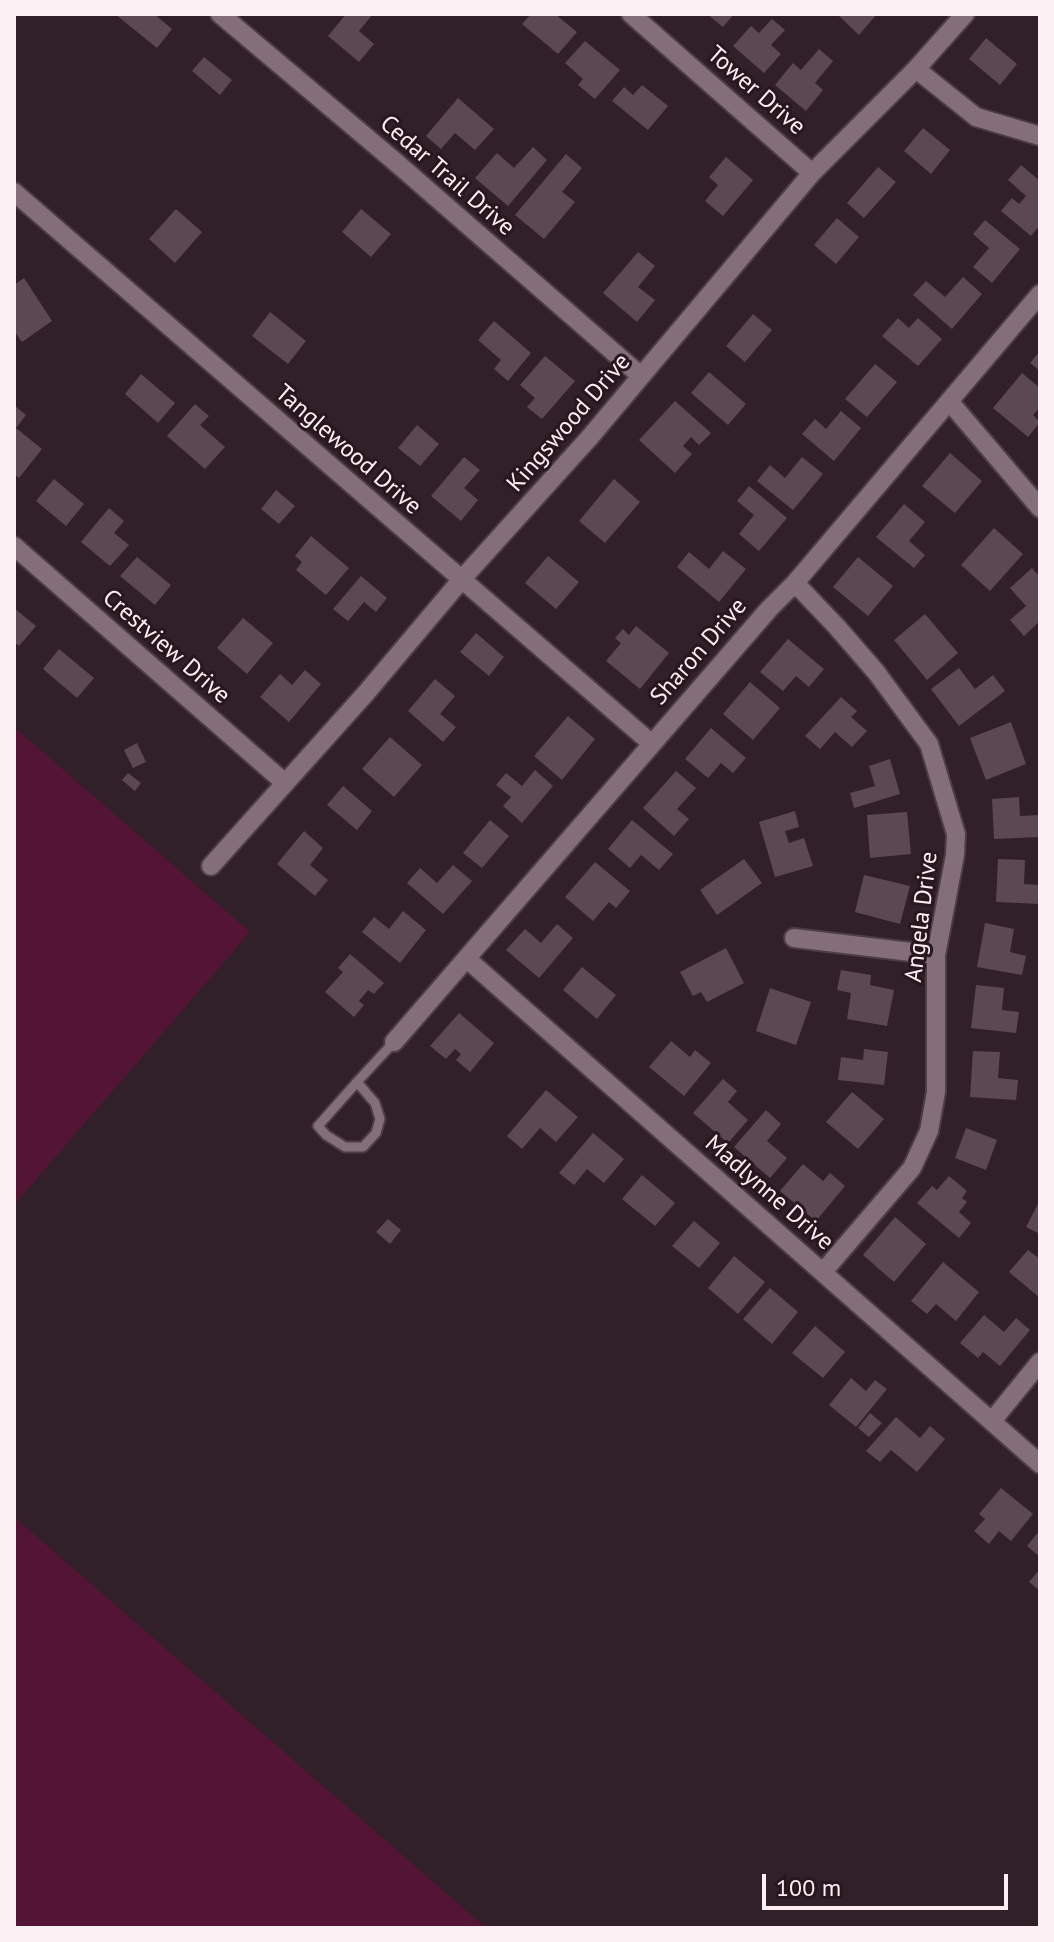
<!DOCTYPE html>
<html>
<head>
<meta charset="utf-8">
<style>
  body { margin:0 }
  #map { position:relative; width:1054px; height:1942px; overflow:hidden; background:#322028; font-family:"PT Sans",sans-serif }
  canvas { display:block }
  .frame { position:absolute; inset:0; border:16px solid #fdf0f5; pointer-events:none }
  .scale { position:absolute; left:762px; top:1874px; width:246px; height:36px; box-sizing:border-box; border:4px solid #fdf0f5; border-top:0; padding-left:10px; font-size:24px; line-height:28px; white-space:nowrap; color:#fdf0f5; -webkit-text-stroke:6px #28171e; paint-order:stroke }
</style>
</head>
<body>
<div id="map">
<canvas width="1054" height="1942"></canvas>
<div class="frame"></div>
<div class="scale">100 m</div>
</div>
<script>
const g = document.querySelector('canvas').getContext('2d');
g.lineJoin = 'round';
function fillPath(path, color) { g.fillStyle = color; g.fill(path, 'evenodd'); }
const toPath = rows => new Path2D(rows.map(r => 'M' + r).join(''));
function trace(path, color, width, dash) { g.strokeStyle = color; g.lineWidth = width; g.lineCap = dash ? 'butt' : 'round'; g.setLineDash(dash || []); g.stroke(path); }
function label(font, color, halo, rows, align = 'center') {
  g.font = font + ' "PT Sans",sans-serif'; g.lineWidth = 6; g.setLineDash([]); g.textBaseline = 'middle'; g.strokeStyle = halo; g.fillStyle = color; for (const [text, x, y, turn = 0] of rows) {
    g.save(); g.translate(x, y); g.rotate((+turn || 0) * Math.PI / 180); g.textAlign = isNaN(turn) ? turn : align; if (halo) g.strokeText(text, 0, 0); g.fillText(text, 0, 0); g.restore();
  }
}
const green = toPath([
  [14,727,250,932,14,1205],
  [14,1517,82,1576,486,1928,14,1928]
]);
const building = toPath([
  [115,14,154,14,172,29,157,48],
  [346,14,373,14,359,31,374,44,359,62,328,36],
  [531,14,555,14,577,32,558,54,522,24],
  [707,14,734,14,723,27],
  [840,14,877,14,859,35,839,16],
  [772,19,785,30,771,45,781,54,764,73,733,46,751,26,759,33],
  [986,38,1017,64,1000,85,969,59],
  [585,41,620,70,595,99,578,85,583,79,565,63],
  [819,49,833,61,815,83,823,90,806,111,775,85,793,63,801,70],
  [204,57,232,80,220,95,192,71],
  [642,85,668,106,648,130,612,101,624,87,633,95],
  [458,98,494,129,475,150,455,133,441,149,426,136],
  [923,128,950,150,931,174,904,151],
  [533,147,547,160,508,206,475,178,497,153,514,168],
  [566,154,582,168,562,192,575,202,544,239,515,215],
  [726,157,753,180,723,216,705,201,718,185,709,177],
  [1021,165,1040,181,1040,225,1031,236,1001,211,1012,198,1019,204,1026,196,1008,180],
  [878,167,896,182,864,218,847,203],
  [176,209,202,232,175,263,149,239],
  [361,209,391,234,371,257,342,232],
  [837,218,859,237,836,264,814,245],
  [985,220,1020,249,992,283,973,267,989,248,973,234],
  [638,252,655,266,638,287,655,300,637,322,603,293],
  [963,277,982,294,952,329,913,295,926,281,945,297],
  [24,278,52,321,22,342,14,331,14,285],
  [270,312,306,341,288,364,252,336],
  [753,314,772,330,745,362,726,346],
  [898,318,909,328,918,318,942,339,918,366,882,336],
  [494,321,531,353,508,381,494,369,501,360,478,340],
  [1040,351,1040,371,1030,363],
  [545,356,575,381,542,419,527,407,535,398,520,385],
  [875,364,897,382,867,417,845,399],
  [709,372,746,404,728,425,691,393],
  [1022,373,1040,388,1040,407,1033,415,1040,422,1028,437,993,408],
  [141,374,175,403,158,423,125,394],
  [675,401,711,433,699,445,691,437,683,446,692,454,675,473,639,440],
  [195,404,209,416,200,425,225,447,205,469,167,436],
  [14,405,26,415,16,428,42,449,19,478,14,474],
  [841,411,861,428,834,461,802,434,815,419,826,429],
  [417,425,439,444,420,466,398,448],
  [950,453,982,481,955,513,922,486],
  [464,457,480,470,464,488,478,500,461,521,431,496],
  [802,457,823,474,793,510,757,481,770,465,785,478],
  [54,479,84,504,66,526,36,501],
  [614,479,640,502,605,543,579,521],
  [749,486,787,518,759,551,739,534,754,515,737,501],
  [276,490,295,506,279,524,261,509],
  [904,504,925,522,909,541,925,555,914,568,876,537],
  [109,508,124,521,114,533,129,545,110,566,81,542],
  [994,528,1023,554,990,591,961,565],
  [311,536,349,568,326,595,296,570,302,562,295,556],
  [723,551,746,569,719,602,677,567,689,552,709,569],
  [548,556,579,582,556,609,525,583],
  [137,557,171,585,155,605,120,576],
  [858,557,893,586,868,616,833,587],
  [1032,568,1040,577,1040,621,1024,636,1010,620,1026,606,1010,588],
  [361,576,387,598,376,612,364,602,348,621,333,609],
  [14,608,36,626,19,646,14,642],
  [925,614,958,653,927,680,894,640],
  [243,618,273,643,247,674,217,648],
  [636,626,669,653,640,689,606,661,621,643,615,638,623,629,629,635],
  [476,633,504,657,489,676,460,652],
  [788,639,824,669,809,687,796,676,783,691,760,672],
  [59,649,94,678,77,698,43,669],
  [959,668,975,689,993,675,1005,691,959,726,931,689],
  [305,670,321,684,289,722,260,697,280,674,292,685],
  [435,679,455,696,440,714,456,727,443,742,408,711],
  [750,682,780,708,753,740,723,714],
  [841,697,857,711,851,717,867,731,852,747,835,732,820,749,805,736],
  [568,716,595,739,562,780,534,756],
  [1011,722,1026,764,986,780,970,738],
  [711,728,746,758,733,773,721,763,708,778,685,759],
  [390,737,422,765,394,797,362,769],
  [137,743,146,762,133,768,124,750],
  [890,759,900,794,854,808,850,793,875,786,869,766],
  [535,770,553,786,522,823,503,806,511,797,496,785,506,773,522,786],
  [676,771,696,788,677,809,689,819,674,836,643,808],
  [128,773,141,783,135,791,122,780],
  [343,786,372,811,357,830,327,805],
  [1019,797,1020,816,1040,815,1040,837,994,839,992,799],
  [795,811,799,827,785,831,789,843,804,838,813,866,775,877,759,822],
  [907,812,911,854,870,858,867,815],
  [490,820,509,836,482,868,463,853],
  [632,820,673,854,659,870,641,855,630,868,608,849],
  [304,831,323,848,310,865,328,880,315,896,277,864],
  [744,859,762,883,717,915,700,890],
  [998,859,1025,860,1024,884,1040,885,1040,904,996,902],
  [595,862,630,891,616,908,609,902,593,921,565,897],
  [453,865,472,881,443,914,407,883,420,868,437,883],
  [864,875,910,886,900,924,855,912],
  [403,911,426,930,400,963,362,932,374,917,389,929],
  [985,923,1014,929,1010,952,1026,956,1022,975,977,967],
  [557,924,573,938,539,978,506,950,525,929,541,943],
  [726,948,744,983,707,1002,701,992,693,996,680,972],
  [350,954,384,983,374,994,368,990,359,1001,364,1005,354,1017,325,992,343,972,338,968],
  [582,967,616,995,597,1019,563,990],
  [841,970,871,975,870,985,894,990,887,1026,847,1019,851,993,837,990],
  [976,985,1004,988,1002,1010,1019,1012,1016,1033,971,1028],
  [770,988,811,1002,796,1045,756,1031],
  [459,1013,494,1043,470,1072,456,1060,461,1054,455,1049,446,1059,430,1046],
  [671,1041,690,1057,695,1050,711,1063,684,1096,649,1067],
  [864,1049,888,1052,884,1085,838,1080,841,1057,863,1060],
  [973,1051,1000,1052,998,1078,1018,1080,1016,1100,970,1097],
  [723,1079,737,1091,728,1102,748,1120,728,1143,693,1113],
  [546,1090,578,1117,556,1142,540,1128,522,1149,507,1136],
  [852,1092,884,1119,858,1149,826,1122],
  [766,1110,781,1124,767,1141,787,1158,770,1178,734,1147],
  [966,1128,997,1140,986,1170,955,1158],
  [593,1133,624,1159,604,1183,587,1169,574,1185,559,1173],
  [803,1164,823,1181,830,1173,845,1186,816,1221,780,1191],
  [642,1175,675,1203,655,1226,622,1199],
  [949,1176,967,1191,962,1198,967,1202,959,1212,971,1223,959,1238,917,1203,932,1186,937,1190],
  [1040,1200,1040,1234,1026,1227],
  [895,1217,926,1244,894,1282,863,1255],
  [388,1219,401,1230,390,1244,376,1232],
  [694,1221,720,1243,699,1268,672,1246],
  [1028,1250,1040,1259,1040,1298,1009,1272],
  [734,1256,765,1282,738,1314,708,1288],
  [943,1262,979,1292,956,1321,936,1304,927,1314,911,1301],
  [770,1288,798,1312,772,1344,743,1319],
  [984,1315,1004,1332,1016,1318,1030,1330,1000,1366,983,1352,978,1358,960,1343],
  [815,1326,845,1352,823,1378,792,1353],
  [851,1378,866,1391,875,1380,887,1389,856,1427,829,1405],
  [870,1413,882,1423,869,1437,858,1428],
  [896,1417,920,1438,930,1426,945,1439,917,1472,891,1450,880,1462,866,1451],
  [1001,1488,1033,1514,1011,1541,999,1531,989,1544,974,1531,985,1519,979,1514],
  [1040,1530,1040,1557,1027,1546],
  [1040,1569,1040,1591,1029,1582]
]);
const lane = toPath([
  [357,1082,375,1103,380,1119,376,1133,363,1147,345,1147,326,1135,318,1126,357,1082,394,1042]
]);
const street = toPath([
  [220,14,392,159,641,376],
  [631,14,812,173],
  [916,69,976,117,1040,136],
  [14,192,651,743],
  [949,401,1040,508],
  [14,546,285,783],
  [795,583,837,627,876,672,929,744,956,834,955,855,936,955,936,1092,929,1131,912,1168,823,1272],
  [211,866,366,693,462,579,590,437,812,173,916,69,965,14],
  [794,938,936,955],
  [467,959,1040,1464],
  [394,1042,769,609,795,583,1040,294],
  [992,1421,1040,1362]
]);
const streetNames = [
  ["Tower Drive",756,91,41],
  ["Cedar Trail Drive",447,176,41],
  ["Kingswood Drive",569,423,-49],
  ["Tanglewood Drive",348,450,41],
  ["Crestview Drive",166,647,41],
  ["Sharon Drive",699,652,-49],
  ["Angela Drive",922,917,-83],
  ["Madlynne Drive",769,1193,41]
];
fillPath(green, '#541435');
fillPath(building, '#5c4850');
trace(lane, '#4b3d43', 13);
trace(street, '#4b3d43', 22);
trace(lane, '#846e77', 9);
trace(street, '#846e77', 18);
label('24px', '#fdf0f5', '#28171e', streetNames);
</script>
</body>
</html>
